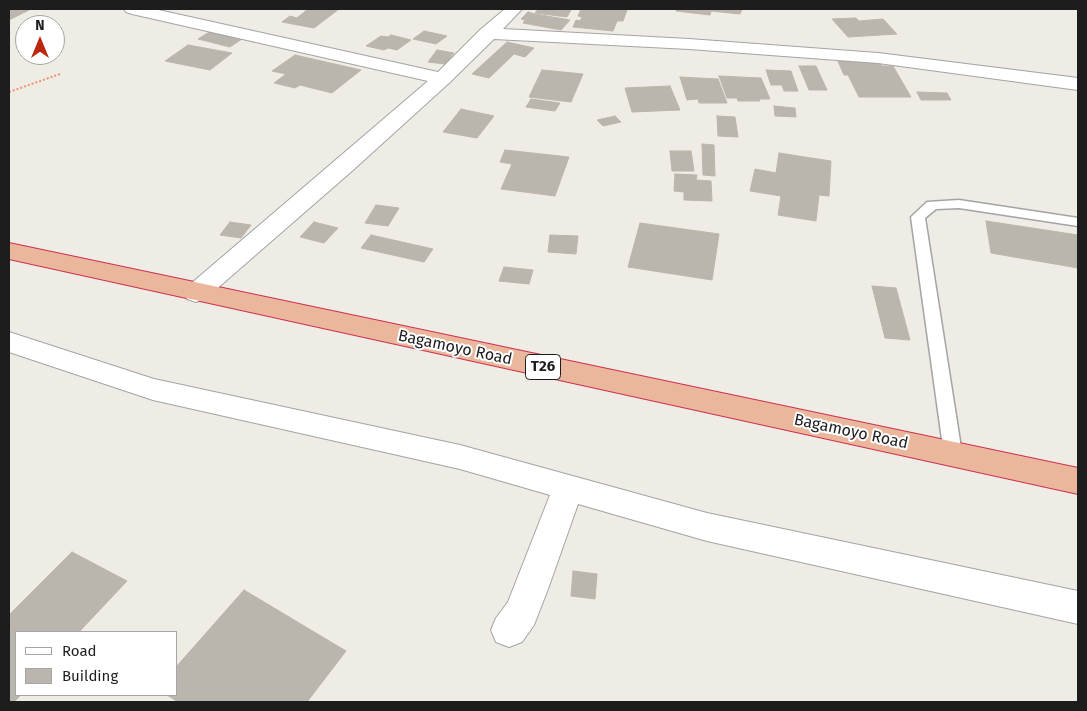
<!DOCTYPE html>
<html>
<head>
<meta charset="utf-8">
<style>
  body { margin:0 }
  #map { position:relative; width:1087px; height:711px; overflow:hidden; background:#eeece4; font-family:"Fira Sans",sans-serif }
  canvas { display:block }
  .frame { position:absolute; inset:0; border:10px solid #1d1d1d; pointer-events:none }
  .legend { position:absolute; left:15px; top:631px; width:162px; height:65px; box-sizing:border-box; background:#fff; border:1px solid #a5a5a5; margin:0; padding:6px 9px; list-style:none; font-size:15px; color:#1d1d1d }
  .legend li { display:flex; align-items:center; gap:10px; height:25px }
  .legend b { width:25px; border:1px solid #a5a5a5 }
  .north { position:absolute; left:15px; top:15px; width:50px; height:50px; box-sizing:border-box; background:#fff; border:1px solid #a5a5a5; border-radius:50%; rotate:0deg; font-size:14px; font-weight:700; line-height:20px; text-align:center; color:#1d1d1d }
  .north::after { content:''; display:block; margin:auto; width:18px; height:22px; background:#bd260e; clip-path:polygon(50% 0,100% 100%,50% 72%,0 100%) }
</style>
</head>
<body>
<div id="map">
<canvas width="1087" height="711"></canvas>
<div class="frame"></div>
<ul class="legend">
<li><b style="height:6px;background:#fff"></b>Road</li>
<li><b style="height:14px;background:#bab5ad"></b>Building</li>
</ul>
<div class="north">N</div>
</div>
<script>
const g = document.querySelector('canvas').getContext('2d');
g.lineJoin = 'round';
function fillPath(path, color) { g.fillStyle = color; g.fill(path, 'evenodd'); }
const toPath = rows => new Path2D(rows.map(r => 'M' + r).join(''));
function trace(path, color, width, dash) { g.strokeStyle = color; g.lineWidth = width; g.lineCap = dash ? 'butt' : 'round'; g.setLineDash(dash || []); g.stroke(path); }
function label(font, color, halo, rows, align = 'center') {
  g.font = font + ' "Fira Sans",sans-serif'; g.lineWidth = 4; g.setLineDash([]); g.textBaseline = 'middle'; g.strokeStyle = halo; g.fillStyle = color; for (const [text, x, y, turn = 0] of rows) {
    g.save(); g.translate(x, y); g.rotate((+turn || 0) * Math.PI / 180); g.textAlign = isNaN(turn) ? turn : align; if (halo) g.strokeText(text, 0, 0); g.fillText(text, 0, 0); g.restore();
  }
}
const building = toPath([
  [9,9,31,9,9,20,9,9],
  [308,9,339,9,314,28,282,22,290,16,297,18,308,9],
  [538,9,561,9,571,10,567,17,535,13,538,9],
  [581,9,609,9,627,10,623,21,617,21,613,31,573,27,576,20,580,21,582,17,578,16,581,9],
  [677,9,742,9,740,14,711,11,710,15,676,11,677,9],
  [528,12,535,14,570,20,561,30,523,23,525,20,521,19,528,12],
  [856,18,859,21,883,19,897,34,848,37,832,19,856,18],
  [211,31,242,39,230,47,198,39,211,31],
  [424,31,447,36,436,44,413,39,424,31],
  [391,35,411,40,397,50,388,48,384,50,366,46,381,36,388,37,391,35],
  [507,42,534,48,525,57,514,54,489,78,472,74,507,42],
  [188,45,232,53,210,70,165,61,188,45],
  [437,50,454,53,445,64,428,62,437,50],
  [295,55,361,70,332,93,300,85,295,88,274,83,286,74,272,71,295,55],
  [837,59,878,60,882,66,893,66,911,97,859,97,848,75,844,75,837,59],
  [799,66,816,66,827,90,809,90,799,66],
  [542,70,583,74,571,102,529,97,542,70],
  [766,70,791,71,798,91,784,91,782,85,771,85,766,70],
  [719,76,761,78,770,99,759,99,760,101,738,101,737,98,727,98,719,76],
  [680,77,718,79,727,103,699,103,698,99,687,100,680,77],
  [670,86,680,110,632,112,625,88,670,86],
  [917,92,947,93,951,100,921,100,917,92],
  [531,99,560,103,555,111,526,107,531,99],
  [774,106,795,108,796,117,775,116,774,106],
  [461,109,494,116,477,138,443,132,461,109],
  [615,116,621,122,603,126,597,120,615,116],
  [717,116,735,117,738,137,718,136,717,116],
  [702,144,714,145,715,176,703,175,702,144],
  [505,150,569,157,555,196,501,189,512,164,500,162,505,150],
  [670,151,691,151,694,171,672,171,670,151],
  [779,153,831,161,829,196,819,195,816,221,778,215,781,196,750,191,755,169,776,173,779,153],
  [675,174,697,175,696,180,711,181,712,201,684,200,684,192,674,191,675,174],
  [376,205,399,208,388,226,365,223,376,205],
  [986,221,1078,235,1078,268,991,253,986,221],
  [230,222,251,225,241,238,220,235,230,222],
  [314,222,338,228,324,243,300,237,314,222],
  [640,223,719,234,712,280,628,267,640,223],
  [371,235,433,249,424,262,361,248,371,235],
  [550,235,578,236,576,254,548,252,550,235],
  [504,267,533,270,529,284,499,281,504,267],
  [872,286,896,288,910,340,885,338,872,286],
  [72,552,127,581,79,632,16,632,16,695,21,695,14,702,9,702,9,615,72,552],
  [573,571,597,574,595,599,571,596,573,571],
  [244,590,346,651,307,702,178,702,167,695,176,695,176,667,244,590]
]);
const path = toPath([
  [9,92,60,74]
]);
const service = toPath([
  [959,200,1078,218,1078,226,959,208,936,209,925,218,962,454,959,459,953,461,947,459,944,454,911,217,927,202,959,200]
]);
const minor = toPath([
  [124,9,154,9,438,72,481,29,505,9,522,9,503,29,689,39,878,53,1078,78,1078,90,878,63,689,49,494,39,449,83,352,171,205,299,196,302,187,299,183,293,187,287,428,81,132,14,126,12,124,9],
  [9,332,154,379,460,445,707,513,1078,591,1078,624,707,541,578,504,548,589,534,625,522,642,509,647,496,642,491,630,496,618,508,602,550,495,460,469,153,400,9,352,9,332]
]);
const trunk = toPath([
  [9,243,1078,468,1078,494,9,259,9,243]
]);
const shields = [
  [543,367,35]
];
const shieldNames = [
  ["T26",543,367]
];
const streetNames = [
  ["Bagamoyo Road",455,348,12],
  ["Bagamoyo Road",851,432,12]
];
fillPath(building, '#bab5ad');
trace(building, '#beb5a8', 1);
trace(service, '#a4a4a4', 3);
trace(minor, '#a4a4a4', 2);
trace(trunk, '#cd3050', 2);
trace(path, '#f09173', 2, [2, 2]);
fillPath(service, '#fff');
fillPath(minor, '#fff');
fillPath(trunk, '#eab79c');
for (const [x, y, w] of shields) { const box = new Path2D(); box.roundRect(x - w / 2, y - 12.5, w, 25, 4); g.fillStyle = '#fff'; g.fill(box); trace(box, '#1d1d1d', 1); }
label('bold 15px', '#1d1d1d', null, shieldNames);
label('16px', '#1d1d1d', '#fff', streetNames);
</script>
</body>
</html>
